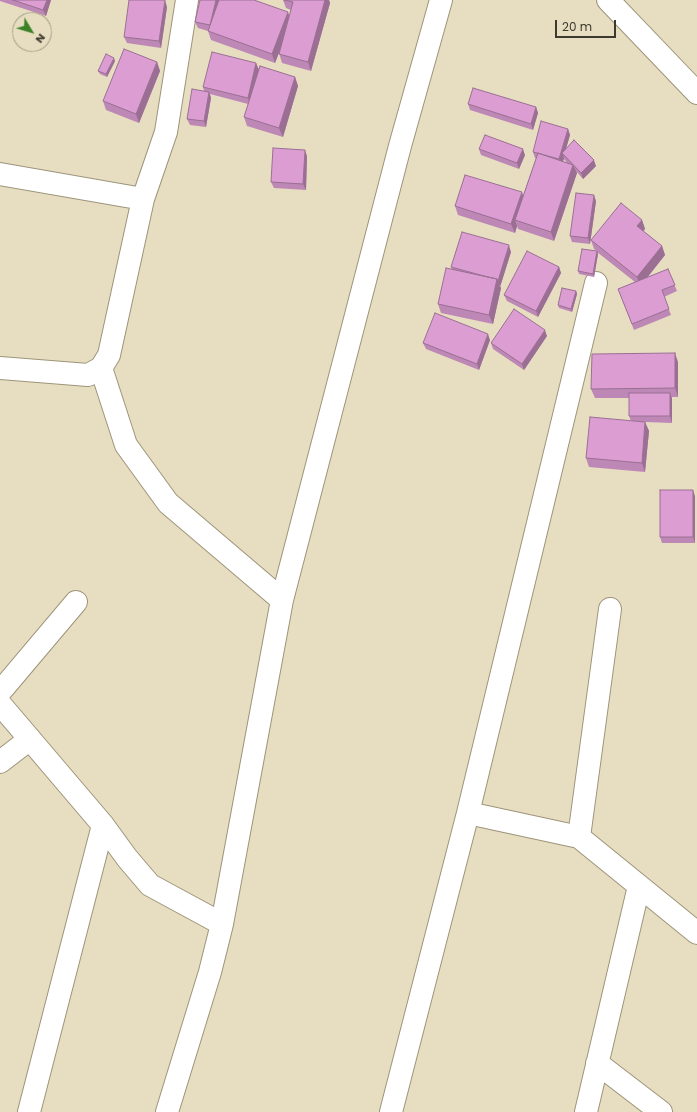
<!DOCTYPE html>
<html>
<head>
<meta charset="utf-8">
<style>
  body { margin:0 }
  #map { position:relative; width:697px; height:1112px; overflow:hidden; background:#e7dec2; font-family:Poppins,sans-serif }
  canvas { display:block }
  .north { position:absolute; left:12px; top:12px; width:40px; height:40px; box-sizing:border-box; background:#e7dec2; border:1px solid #a39c87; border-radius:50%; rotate:128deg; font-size:11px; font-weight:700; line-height:16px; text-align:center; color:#3d392e }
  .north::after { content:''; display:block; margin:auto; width:14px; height:18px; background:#3c8125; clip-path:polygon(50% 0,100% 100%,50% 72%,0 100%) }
  .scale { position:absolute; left:555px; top:20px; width:61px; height:18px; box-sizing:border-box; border:2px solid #3d392e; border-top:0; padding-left:5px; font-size:12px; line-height:14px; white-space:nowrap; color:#3d392e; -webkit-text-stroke:3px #e7dec2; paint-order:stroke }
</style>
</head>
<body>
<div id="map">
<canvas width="697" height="1112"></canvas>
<div class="north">N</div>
<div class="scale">20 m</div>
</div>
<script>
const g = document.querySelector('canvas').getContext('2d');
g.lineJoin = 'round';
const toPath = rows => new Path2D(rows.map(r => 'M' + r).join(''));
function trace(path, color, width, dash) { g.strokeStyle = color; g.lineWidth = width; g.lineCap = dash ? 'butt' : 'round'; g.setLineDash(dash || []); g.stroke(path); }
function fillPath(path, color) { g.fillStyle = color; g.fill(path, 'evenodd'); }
const minor = toPath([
  [608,0,697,93],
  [0,174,143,199],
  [0,368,88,375,101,368,109,355,143,199,166,132,187,0],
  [101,368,126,445,168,503,282,600],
  [0,692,76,602],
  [0,704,103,825,127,858,150,885,222,924],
  [0,762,30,739],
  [468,813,579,837,697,933],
  [579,837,610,609],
  [597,1063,661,1112],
  [29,1112,103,825],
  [167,1112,210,972,222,924,282,600,400,146,441,0],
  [391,1112,468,813,596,283],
  [586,1112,639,886]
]);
const wall = toPath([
  [0,0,51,0,46,16,0,1],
  [283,0,329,0,330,3,311,71,282,63,279,53,275,63,211,40,208,31,198,28,195,22,289,17,291,10,286,8],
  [167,7,161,48,127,43,124,37],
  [115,61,107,77,100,74,98,71],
  [157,62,160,71,139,123,106,110,103,101],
  [256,63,259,70,295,77,298,86,283,137,247,126,244,117,248,104,210,94,211,98,206,127,190,125,187,119,204,91,203,87],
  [468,104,536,107,538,113,533,130,470,110],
  [568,129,570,135,566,148,596,166,583,179,576,171,577,173,554,241,518,229,517,226,515,233,458,215,455,206,523,196,536,158,535,158,533,152],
  [564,158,564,159,567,163,563,161],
  [479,149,525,155,519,169,481,155],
  [307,156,306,190,274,188,271,182],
  [596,201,590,244,572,242,570,236],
  [642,220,645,229,643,231,662,246,665,255,648,277,668,269,677,291,664,297,671,315,634,330,618,289,635,282,597,252,598,254,594,277,579,274,578,271,597,251,594,249,591,240],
  [511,252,500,287,501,288,493,324,441,313,438,304,452,270,451,267],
  [559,267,561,273,538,317,507,301,504,295],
  [576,291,577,294,572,312,559,308,558,305],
  [547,336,524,370,493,349,491,343],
  [490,340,479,370,426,349,423,343],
  [678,362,678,397,672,397,672,423,645,422,649,431,645,472,589,467,586,458,631,421,629,416,629,398,595,398,591,389],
  [695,496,695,543,662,543,660,537]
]);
const shadedWall = toPath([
  [47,0,51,0,46,16,43,10],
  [165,0,167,7,161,48,159,41],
  [216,0,219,0,210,25],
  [325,0,329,0,330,3,311,71,308,62],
  [288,12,291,21,275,63,272,54],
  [114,58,115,61,107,77,106,74],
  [157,62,160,71,139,123,136,114],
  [256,63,259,70,250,104,248,98],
  [295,77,298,86,283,137,279,128],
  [209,92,211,98,206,127,204,121],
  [536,107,538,113,533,130,531,124],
  [568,129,570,135,564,156,562,153,564,158,562,166,559,159],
  [523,149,525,155,519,169,517,163],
  [305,150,307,156,306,190,303,184],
  [594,160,596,166,583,179,581,173],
  [573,165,577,173,554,241,551,232],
  [522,192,525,201,515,220,517,226,515,233,511,224],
  [594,195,596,201,590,244,588,238],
  [642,220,645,229,640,235,637,226],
  [509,245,511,252,500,287,498,281],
  [662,246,665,255,640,286,637,277],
  [597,251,598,254,594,277,593,274],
  [559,267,561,273,538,317,536,311],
  [497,279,501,288,493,324,489,315],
  [576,291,577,294,572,312,571,309],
  [545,330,547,336,524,370,522,364],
  [488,334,490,340,479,370,477,364],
  [675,353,678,362,678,397,675,388],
  [670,393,672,399,672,423,670,416],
  [645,422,649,431,645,472,642,463],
  [693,490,695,496,695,543,693,537]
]);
const building = toPath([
  [13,0,47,0,43,10,13,0],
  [129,0,165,0,159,41,124,37,129,0],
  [200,0,216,0,210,25,195,22,200,0],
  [219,0,254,0,288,12,272,54,208,31,219,0],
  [284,0,325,0,308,62,279,54,293,2,284,0],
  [124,49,157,62,136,114,103,101,124,49],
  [212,52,256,63,248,98,203,87,212,52],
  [106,54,114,58,106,74,98,71,106,54],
  [260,66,295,77,279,128,244,117,260,66],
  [473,88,536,107,531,124,468,104,473,88],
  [192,89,209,92,204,121,187,119,192,89],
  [541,121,568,129,559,159,533,152,541,121],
  [485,135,523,149,517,163,479,149,485,135],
  [574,140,594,160,581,173,562,153,574,140],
  [273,148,305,150,303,184,271,182,273,148],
  [538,153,573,165,551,232,515,220,538,153],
  [465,175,522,192,511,224,455,206,465,175],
  [576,193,594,195,588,238,570,236,576,193],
  [621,203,642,220,637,226,662,246,637,277,591,240,621,203],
  [462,232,509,245,498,281,497,279,484,276,451,267,462,232],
  [582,249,597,251,593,274,578,271,582,249],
  [527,251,559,267,536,311,504,295,527,251],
  [446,268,497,279,489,315,438,304,446,268],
  [668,269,675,285,662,290,669,309,632,324,618,289,668,269],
  [562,288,576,291,571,309,558,305,562,288],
  [514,309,545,330,522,364,491,343,514,309],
  [435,313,488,334,477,364,423,343,435,313],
  [675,353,675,388,591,389,592,354,675,353],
  [629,393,670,393,670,416,629,416,629,393],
  [590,417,645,422,642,463,586,458,590,417],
  [660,490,693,490,693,537,660,537,660,490]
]);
trace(minor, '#9d947a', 24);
trace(minor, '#fff', 22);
fillPath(wall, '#bd88b5');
fillPath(shadedWall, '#9a6f93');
fillPath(building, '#dc9ed2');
trace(building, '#9a6f93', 1);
</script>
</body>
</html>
